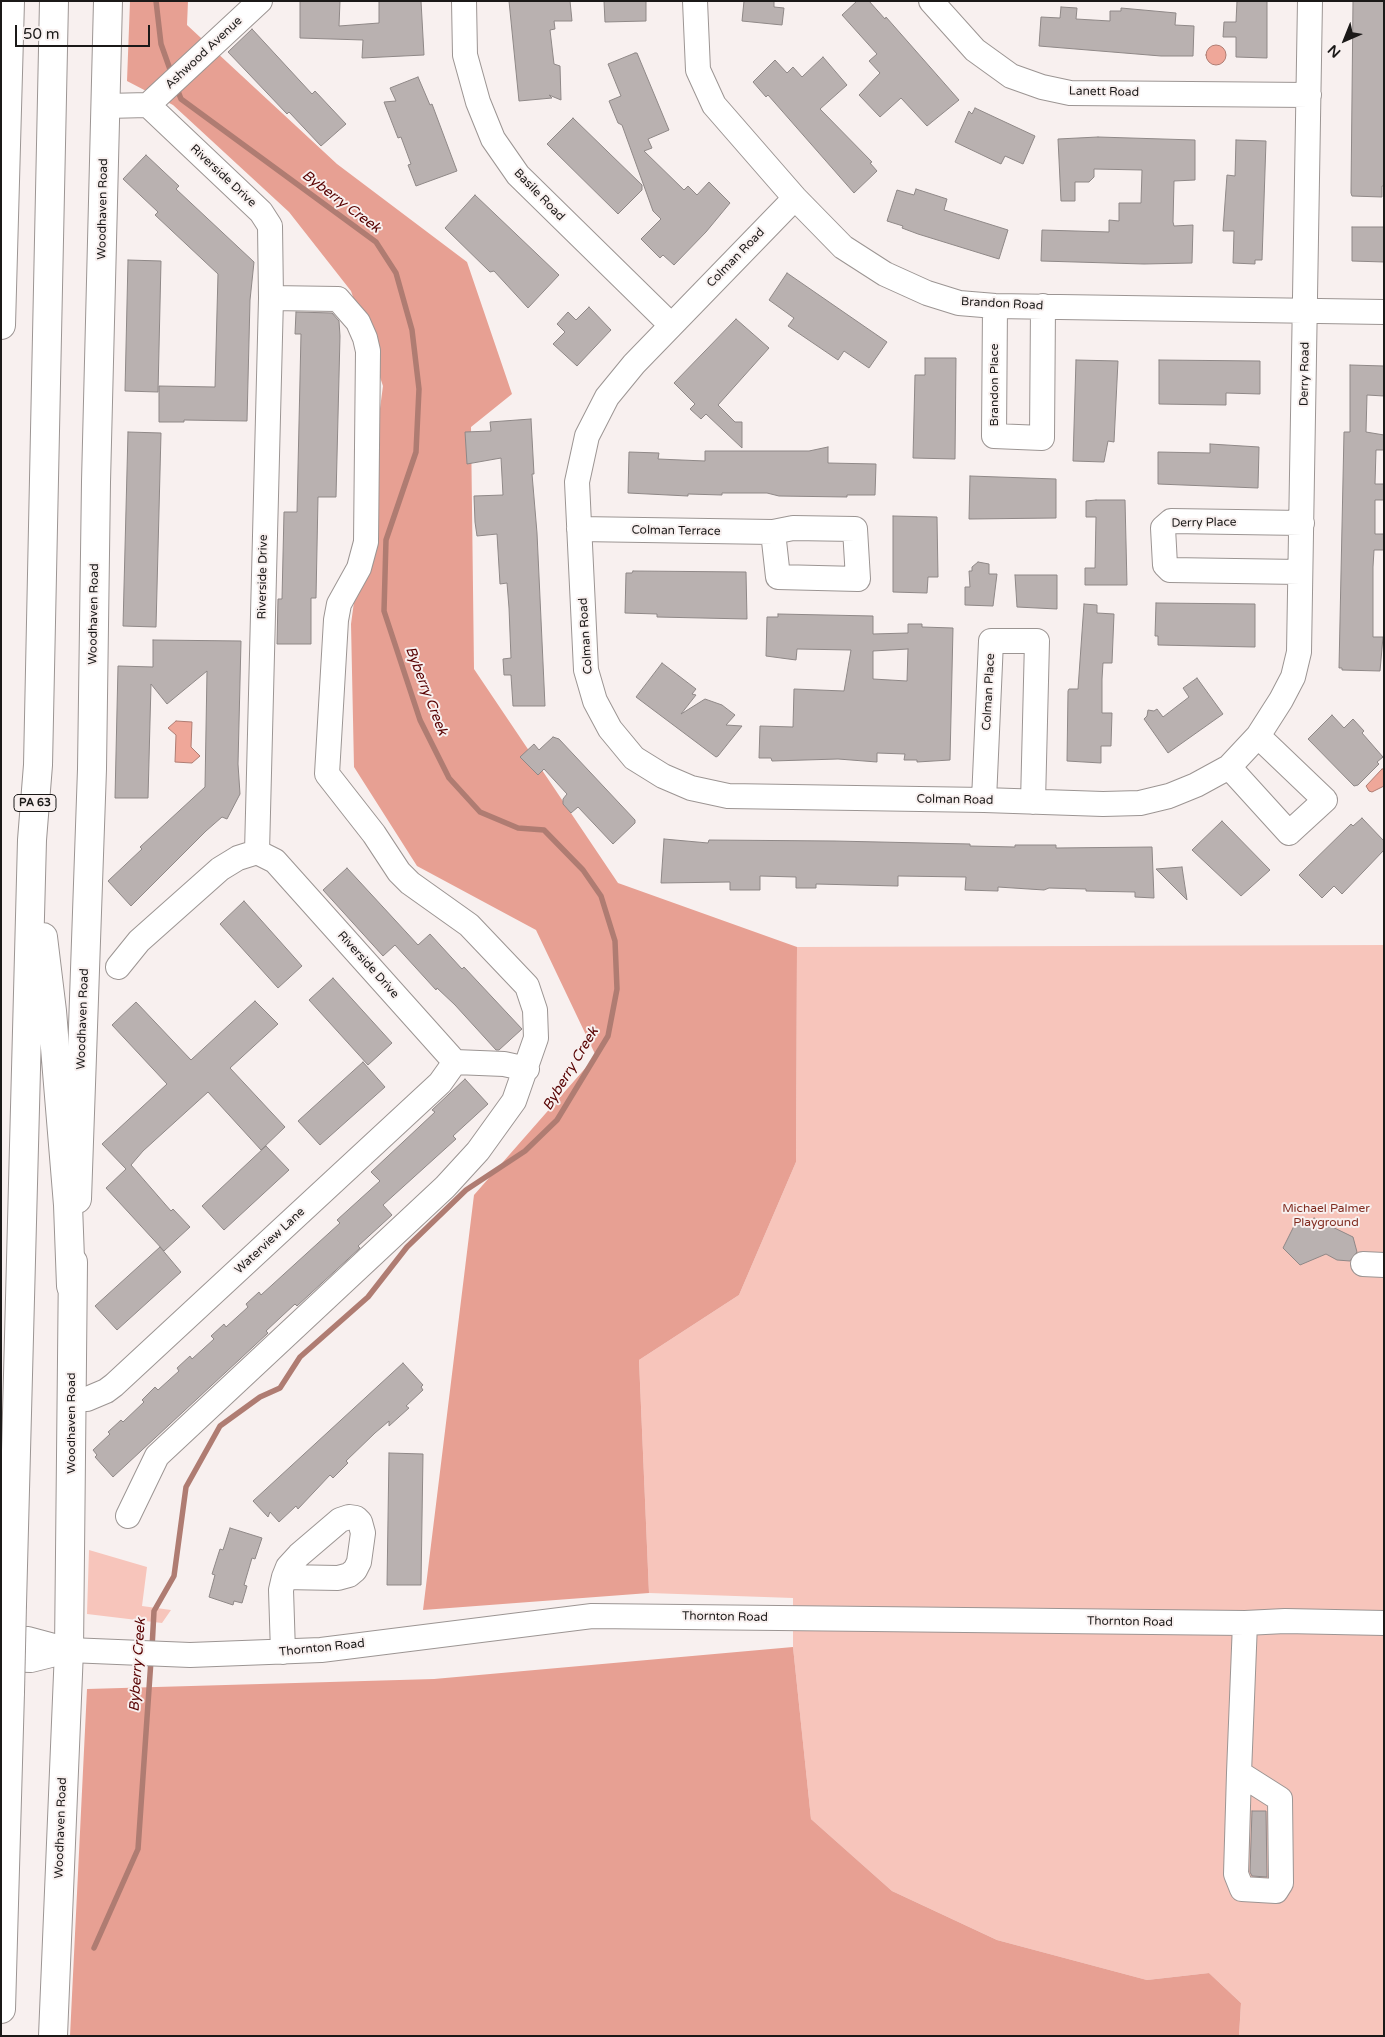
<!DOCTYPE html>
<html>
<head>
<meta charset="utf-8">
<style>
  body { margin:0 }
  #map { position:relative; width:1385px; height:2037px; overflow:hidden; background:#f8f0ef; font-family:"Varela Round",sans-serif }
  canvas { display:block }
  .frame { position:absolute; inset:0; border:2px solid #1b1918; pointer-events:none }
  .north { position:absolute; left:1320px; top:15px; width:50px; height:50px; -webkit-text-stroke:4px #f8f0ef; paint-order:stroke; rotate:224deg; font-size:14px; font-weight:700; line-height:20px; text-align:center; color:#1b1918 }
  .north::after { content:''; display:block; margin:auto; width:18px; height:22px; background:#1b1918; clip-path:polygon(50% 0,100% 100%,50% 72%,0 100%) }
  .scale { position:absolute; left:15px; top:25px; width:135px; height:22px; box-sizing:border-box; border:2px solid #1b1918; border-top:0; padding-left:6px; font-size:15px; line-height:18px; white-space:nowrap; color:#1b1918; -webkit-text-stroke:4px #f8f0ef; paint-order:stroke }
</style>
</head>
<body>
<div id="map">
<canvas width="1385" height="2037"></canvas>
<div class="frame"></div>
<div class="north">N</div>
<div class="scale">50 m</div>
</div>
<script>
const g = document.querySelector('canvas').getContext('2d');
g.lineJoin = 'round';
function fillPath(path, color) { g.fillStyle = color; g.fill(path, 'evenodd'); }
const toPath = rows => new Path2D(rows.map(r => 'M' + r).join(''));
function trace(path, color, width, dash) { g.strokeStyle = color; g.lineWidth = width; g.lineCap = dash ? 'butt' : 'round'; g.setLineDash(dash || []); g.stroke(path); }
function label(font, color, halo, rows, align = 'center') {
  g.font = font + ' "Varela Round",sans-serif'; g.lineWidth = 4; g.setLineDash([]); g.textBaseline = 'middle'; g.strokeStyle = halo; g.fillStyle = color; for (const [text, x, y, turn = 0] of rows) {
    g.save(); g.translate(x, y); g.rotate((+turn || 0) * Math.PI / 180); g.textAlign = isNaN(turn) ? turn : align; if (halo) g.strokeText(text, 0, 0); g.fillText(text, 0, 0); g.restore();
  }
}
const green = toPath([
  [1384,945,1384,2036,1239,2036,1241,2003,1209,1973,1147,1980,997,1940,892,1891,811,1819,793,1647,793,1598,649,1593,639,1360,739,1295,796,1162,797,947],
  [89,1550,147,1567,142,1606,171,1610,162,1623,87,1614]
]);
const forest = toPath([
  [130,1,188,1,187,25,337,164,467,262,512,394,471,427,474,669,618,883,797,947,796,1162,739,1295,639,1360,649,1593,423,1610,474,1195,596,1056,536,930,417,866,354,767,351,624,383,386,351,291,289,212,173,105,127,81],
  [793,1647,811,1819,892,1891,997,1940,1147,1980,1209,1973,1241,2003,1239,2036,70,2036,87,1689,434,1679]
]);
const water = toPath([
  '1206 55a10 10 0 1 1 20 0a10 10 0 1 1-20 0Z',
  [176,721,192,722,191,747,200,756,192,763,175,762,176,735,168,728,176,721],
  [1382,769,1384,769,1384,786,1372,792,1369,791,1366,786,1382,769]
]);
const stream = toPath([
  [156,1,161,44,172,75],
  [152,1648,154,1611,174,1576,186,1487,220,1426,260,1397,280,1388,300,1357,368,1297,407,1247,466,1190,525,1151,557,1120,608,1036,617,989,615,941,601,896,583,870,544,830,518,828,480,812,449,778,420,720,384,611,386,540,416,452,419,389,412,330,396,273,376,242,181,99,176,86],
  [94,1948,138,1849,151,1660]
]);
const building = toPath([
  [300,1,340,1,339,26,379,23,379,1,421,1,424,55,362,58,363,40,300,38,300,1],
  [509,1,570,1,572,21,554,21,555,29,550,30,554,64,560,66,561,100,549,95,552,98,519,101,509,1],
  [604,1,646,1,646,21,605,22,604,1],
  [744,1,774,1,774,7,784,8,782,25,742,21,744,1],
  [857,1,869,1,885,19,886,17,959,100,927,126,901,98,880,117,859,95,880,73,869,61,877,54,842,15,857,1],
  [1237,1,1267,1,1267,58,1236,57,1236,37,1223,37,1224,22,1236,22,1237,1],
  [1353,1,1384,1,1384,186,1382,186,1382,197,1352,196,1351,193,1353,1],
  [1061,7,1077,8,1076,19,1110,21,1110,11,1121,11,1121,8,1176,13,1175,25,1194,26,1193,56,1161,56,1039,46,1041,17,1060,18,1061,7],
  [252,29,312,94,315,91,346,124,321,146,289,112,287,114,228,52,252,29],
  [635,53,637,53,669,130,648,139,652,148,644,151,684,190,688,186,697,195,709,182,730,203,706,232,674,265,663,255,660,258,641,239,661,219,653,211,622,125,618,123,609,101,621,96,608,64,635,53],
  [823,57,847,85,820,109,872,162,870,163,877,171,854,193,768,95,766,97,753,82,775,60,787,73,793,67,802,77,823,57],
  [418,77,430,105,432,104,457,171,416,186,408,165,411,164,401,137,398,138,384,102,396,101,390,88,418,77],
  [975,108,1035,136,1023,164,1005,156,1001,164,955,142,969,111,972,114,975,108],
  [573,118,642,185,642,190,618,214,547,144,573,118],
  [1098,137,1195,140,1195,180,1174,181,1173,222,1174,226,1193,225,1192,263,1144,264,1041,261,1042,230,1109,232,1109,220,1119,221,1119,203,1141,203,1142,170,1094,169,1094,177,1089,182,1075,182,1075,201,1061,201,1058,139,1098,137],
  [1236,140,1266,141,1262,260,1255,260,1255,264,1233,263,1234,231,1223,231,1227,175,1235,176,1236,140],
  [146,155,179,186,176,189,254,262,250,300,247,421,184,420,184,422,159,422,159,386,215,387,218,274,155,215,158,212,123,179,146,155],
  [916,189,947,199,944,210,1008,230,999,259,918,234,902,228,903,226,887,221,897,190,914,195,916,189],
  [475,195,559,275,528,308,494,271,490,272,445,228,475,195],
  [1352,227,1384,227,1384,262,1352,261,1352,227],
  [128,260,161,261,158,392,125,391,128,260],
  [787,273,887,342,869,368,844,351,838,360,788,326,794,318,769,300,787,273],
  [589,307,611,330,577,366,553,344,565,332,557,324,568,312,576,320,589,307],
  [296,312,332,313,339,321,340,336,336,497,318,497,316,598,311,598,311,644,277,644,278,599,282,599,284,512,297,512,301,334,295,334,296,312],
  [736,319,769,348,718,405,735,422,742,422,742,448,706,414,701,419,690,409,695,404,674,383,736,319],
  [925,358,956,358,955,459,913,458,915,375,925,375,925,358],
  [1076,360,1118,361,1114,442,1108,441,1104,462,1073,461,1076,360],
  [1159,360,1260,361,1260,394,1226,393,1226,405,1159,404,1159,360],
  [1350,365,1384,366,1384,396,1367,395,1366,432,1384,435,1384,450,1376,450,1375,484,1384,484,1384,500,1375,500,1375,534,1384,534,1384,550,1374,550,1373,567,1373,637,1383,637,1380,671,1342,670,1342,668,1339,668,1344,432,1350,432,1350,365],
  [531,419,534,474,532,474,537,533,545,706,513,706,511,675,504,675,503,659,511,658,509,608,507,583,500,584,497,534,477,536,475,522,474,496,503,495,501,458,467,464,465,432,491,431,490,422,531,419],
  [128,432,161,433,156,627,123,626,128,432],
  [1210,444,1259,447,1258,488,1158,484,1158,452,1210,453,1210,444],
  [828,447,828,463,876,464,875,495,847,495,847,497,779,496,767,493,722,493,722,495,688,494,688,496,628,493,629,452,659,453,658,459,705,461,705,451,809,451,828,447],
  [970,476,1056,479,1056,518,969,519,970,476],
  [1096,500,1125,500,1127,585,1085,585,1085,568,1095,568,1096,517,1086,517,1086,501,1096,500],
  [893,516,937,517,938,577,928,577,927,593,893,592,893,516],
  [978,562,989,564,989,574,997,574,993,606,965,605,965,587,970,587,969,571,972,571,972,567,978,562],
  [633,571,746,572,747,619,657,617,657,614,625,613,626,573,632,573,633,571],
  [1015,575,1057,575,1057,609,1017,607,1015,575],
  [1156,603,1255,604,1255,647,1158,645,1158,636,1155,636,1156,603],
  [1084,604,1097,605,1097,613,1114,614,1112,663,1103,663,1102,679,1102,713,1112,713,1111,746,1101,746,1101,763,1067,761,1068,691,1069,689,1078,689,1084,604],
  [778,614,873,616,873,634,908,633,908,624,922,624,922,627,953,628,950,760,917,762,917,760,904,760,905,754,877,753,877,762,838,759,772,761,771,758,759,758,760,726,793,727,794,689,844,691,851,650,797,649,796,660,766,656,767,617,778,617,778,614],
  [908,649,907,681,873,679,873,651,908,649],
  [153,640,241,641,238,764,240,794,227,819,222,817,206,831,131,906,108,881,142,849,140,847,205,787,207,671,167,704,151,684,148,798,115,798,118,666,153,667,153,640],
  [662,663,696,689,692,694,696,695,681,714,705,699,722,705,735,715,726,725,742,726,718,756,716,757,636,697,662,663],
  [1197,678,1223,714,1168,753,1144,719,1147,716,1148,710,1154,711,1157,709,1163,717,1189,697,1183,688,1197,678],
  [1332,715,1344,728,1353,719,1364,731,1362,733,1383,757,1377,762,1379,764,1358,785,1354,786,1308,739,1332,715],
  [553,737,559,739,635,820,635,823,613,844,578,807,571,813,563,804,563,799,567,794,544,769,538,775,520,757,534,744,539,750,553,737],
  [1362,818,1384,841,1384,850,1342,894,1334,886,1322,898,1299,875,1351,824,1353,826,1362,818],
  [1222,821,1270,870,1241,896,1192,850,1222,821],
  [664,839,708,843,709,840,834,841,970,844,970,846,1015,847,1015,845,1056,845,1056,848,1152,847,1154,898,1135,897,1135,892,1086,891,1086,889,1049,888,1044,890,998,887,998,891,965,890,966,877,898,876,898,886,816,884,816,888,796,888,796,877,760,876,760,890,730,890,730,882,661,883,664,839],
  [1182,867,1187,900,1156,869,1182,867],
  [347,868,418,945,430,934,462,969,464,967,522,1029,499,1050,496,1050,455,1005,437,988,436,990,395,945,383,956,323,890,347,868],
  [244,901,302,966,278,988,220,924,244,901],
  [333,978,392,1043,368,1065,309,1000,333,978],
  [255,1001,278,1024,230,1068,285,1127,261,1150,208,1092,143,1151,131,1165,171,1211,173,1209,190,1227,164,1251,106,1188,126,1169,102,1144,167,1084,112,1025,136,1002,191,1060,255,1001],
  [363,1062,385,1087,320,1145,298,1121,363,1062],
  [465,1079,488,1104,453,1136,456,1139,383,1205,392,1215,358,1246,360,1248,297,1306,295,1304,266,1331,268,1333,113,1477,95,1457,97,1455,93,1450,110,1434,108,1432,121,1420,123,1422,144,1402,142,1400,155,1387,158,1390,179,1371,177,1368,190,1356,192,1359,214,1339,211,1336,224,1324,226,1327,248,1307,246,1304,259,1292,261,1295,340,1223,337,1220,380,1181,371,1172,435,1112,432,1110,465,1079],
  [266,1146,289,1170,224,1230,202,1206,266,1146],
  [1314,1218,1353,1237,1357,1252,1350,1261,1337,1260,1326,1254,1300,1265,1283,1248,1295,1224,1307,1225,1314,1218],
  [160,1247,181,1272,117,1330,95,1306,160,1247],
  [403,1363,423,1385,421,1387,423,1390,406,1406,409,1408,389,1426,389,1421,375,1433,346,1461,348,1463,333,1478,330,1475,298,1509,296,1506,279,1522,270,1512,268,1517,253,1501,403,1363],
  [389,1453,423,1454,421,1585,387,1585,389,1453],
  [230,1528,262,1538,255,1559,252,1558,244,1585,247,1586,242,1603,234,1601,233,1605,209,1597,215,1575,212,1574,220,1549,223,1550,230,1528],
  [1252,1811,1266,1811,1267,1877,1252,1876,1250,1872,1252,1811]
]);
const minor = toPath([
  [464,1,465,55,478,102,493,139,518,175,671,325],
  [695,1,698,70,714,105,795,198,843,247,885,274,927,293,959,303,995,306,1384,312],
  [931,1,975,50,1011,76,1042,87,1070,93,1309,95],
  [148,105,260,1],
  [106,106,148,105,261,212,270,226,271,298,257,852,275,861,455,1062],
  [795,198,634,364,607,397,587,436,577,482,586,670,595,701,610,729,634,758,663,776,691,788,728,796,984,800,1103,804,1140,803,1169,796,1196,785,1229,767,1258,736,1281,700,1293,677,1299,652,1310,1],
  [995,306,994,436,1042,438,1043,306],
  [793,528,855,529,858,579,778,577,773,532,793,528],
  [579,529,773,532],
  [1300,572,1170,570,1165,565,1163,528,1171,521,1302,523],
  [1229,767,1289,833,1325,800,1258,736],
  [984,800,991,641,1037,641,1033,802],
  [118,967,139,941,220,869,238,858,257,852],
  [455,1062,504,1064,527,1069],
  [1363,1264,1384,1265],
  [73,1399,87,1399,106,1391,114,1385,440,1083,455,1062],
  [128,1516,157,1456,445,1187,478,1151,514,1101,536,1038,535,1010,527,986,469,925,410,883,399,872,374,834,327,774,336,620,339,604,359,568,366,542,368,351,365,338,358,322,338,299,271,298],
  [1,1638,28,1639,69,1650,190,1655,321,1650,592,1616,1245,1623,1285,1621,1384,1623],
  [283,1652,281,1590,284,1577,288,1567,299,1555,340,1520,349,1517,356,1518,360,1522,363,1533,359,1562,355,1570,349,1575,338,1578,284,1577],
  [1,1659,31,1660,67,1651],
  [1239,1773,1280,1799,1281,1883,1276,1891,1242,1889,1236,1874,1239,1773,1245,1623]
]);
const major = toPath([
  [77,1199,92,769,96,482,108,1],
  [53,2036,69,1650,73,1262]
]);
const highway = toPath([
  [1,325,10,1],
  [43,937,52,1011,68,1205,71,1286],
  [12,1604,32,840,38,765,54,1],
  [1,2009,10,1692]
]);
const highwayBridge = toPath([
  [10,1692,12,1604]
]);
const shields = [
  [35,803,42]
];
const shieldNames = [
  ["PA 63",35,803]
];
const streetNames = [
  ["Ashwood Avenue",204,53,-43],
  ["Lanett Road",1104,92,1],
  ["Riverside Drive",223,176,43],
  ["Basile Road",539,195,46],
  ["Woodhaven Road",103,209,-89],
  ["Colman Road",736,258,-46],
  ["Brandon Road",1002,304,3],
  ["Derry Road",1305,374,-89],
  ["Brandon Place",995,385,-90],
  ["Derry Place",1204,523,-1],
  ["Colman Terrace",676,531,1],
  ["Riverside Drive",263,577,-89],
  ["Woodhaven Road",94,614,-89],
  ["Colman Road",586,636,-94],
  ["Colman Place",989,692,-87],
  ["Colman Road",955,800,1],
  ["Riverside Drive",368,965,48],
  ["Woodhaven Road",83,1019,-88],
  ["Waterview Lane",270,1241,-43],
  ["Woodhaven Road",72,1423,-90],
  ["Thornton Road",725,1617,1],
  ["Thornton Road",1130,1622,1],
  ["Thornton Road",322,1648,-6],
  ["Woodhaven Road",61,1828,-88]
];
const parkNames = [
  ["Michael Palmer",1326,1209],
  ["Playground",1326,1223]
];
const waterNames = [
  ["Byberry Creek",341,202,37],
  ["Byberry Creek",426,691,69],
  ["Byberry Creek",571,1069,-59],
  ["Byberry Creek",138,1665,-86]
];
fillPath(green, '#f7c5bb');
fillPath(forest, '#e7a093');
fillPath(water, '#efa799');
trace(water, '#af7c72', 1);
trace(stream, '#af7c72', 5.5);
fillPath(building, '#b9b1b0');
trace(building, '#8f8887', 1);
trace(minor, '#9c9593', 26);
trace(major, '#9c9593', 30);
trace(highway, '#9c9593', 30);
trace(minor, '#fff', 24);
trace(major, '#fff', 28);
trace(highway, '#fff', 28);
trace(highwayBridge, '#9c9593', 30, []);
trace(highwayBridge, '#fff', 28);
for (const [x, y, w] of shields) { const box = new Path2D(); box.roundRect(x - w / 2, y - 8.5, w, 17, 4); g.fillStyle = '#f8f0ef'; g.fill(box); trace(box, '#1b1918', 1); }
label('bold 11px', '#1b1918', null, shieldNames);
label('12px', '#1b1918', '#f8f0ef', streetNames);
label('12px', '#802d21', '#f8f0ef', parkNames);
label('italic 14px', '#570100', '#f8f0ef', waterNames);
</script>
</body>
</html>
